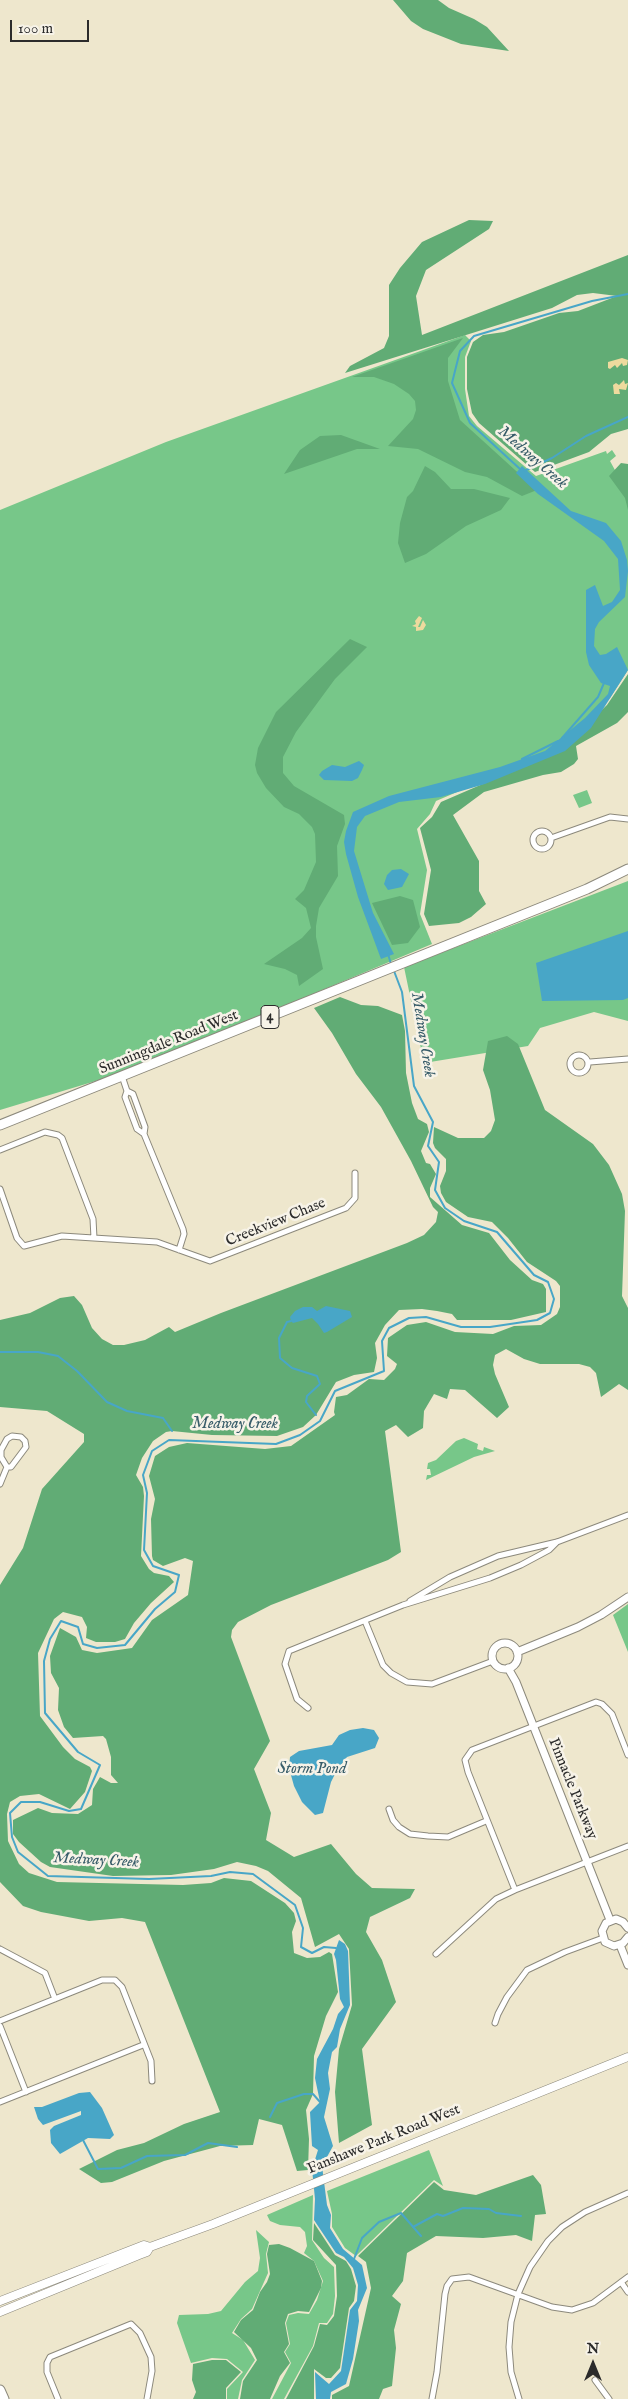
<!DOCTYPE html>
<html>
<head>
<meta charset="utf-8">
<style>
  body { margin:0 }
  #map { position:relative; width:628px; height:2399px; overflow:hidden; background:#eee7cd; font-family:"IM FELL English",serif }
  canvas { display:block }
  .north { position:absolute; left:568px; top:2339px; width:50px; height:50px; -webkit-text-stroke:4px #f7f3e8; paint-order:stroke; rotate:0deg; font-size:14px; font-weight:700; line-height:20px; text-align:center; color:#2b2b2b }
  .north::after { content:''; display:block; margin:auto; width:18px; height:22px; background:#2b2b2b; clip-path:polygon(50% 0,100% 100%,50% 72%,0 100%) }
  .scale { position:absolute; left:10px; top:20px; width:79px; height:22px; box-sizing:border-box; border:2px solid #2b2b2b; border-top:0; padding-left:6px; font-size:15px; line-height:18px; white-space:nowrap; color:#2b2b2b; -webkit-text-stroke:4px #f7f3e8; paint-order:stroke }
</style>
</head>
<body>
<div id="map">
<canvas width="628" height="2399"></canvas>
<div class="north">N</div>
<div class="scale">100 m</div>
</div>
<script>
const g = document.querySelector('canvas').getContext('2d');
g.lineJoin = 'round';
function fillPath(path, color) { g.fillStyle = color; g.fill(path, 'evenodd'); }
const toPath = rows => new Path2D(rows.map(r => 'M' + r).join(''));
function trace(path, color, width, dash) { g.strokeStyle = color; g.lineWidth = width; g.lineCap = dash ? 'butt' : 'round'; g.setLineDash(dash || []); g.stroke(path); }
function label(font, color, halo, rows, align = 'center') {
  g.font = font + ' "IM FELL English",serif'; g.lineWidth = 5; g.setLineDash([]); g.textBaseline = 'middle'; g.strokeStyle = halo; g.fillStyle = color; for (const [text, x, y, turn = 0] of rows) {
    g.save(); g.translate(x, y); g.rotate((+turn || 0) * Math.PI / 180); g.textAlign = isNaN(turn) ? turn : align; if (halo) g.strokeText(text, 0, 0); g.fillText(text, 0, 0); g.restore();
  }
}
const green = toPath([
  [465,335,471,341,465,357,465,389,469,416,477,426,536,476,606,451,607,454,612,450,616,456,610,461,628,494,628,670,610,698,558,749,436,801,430,814,417,829,427,870,420,914,432,944,132,1070,0,1110,0,510,166,442],
  [587,790,592,803,579,808,573,795],
  [628,881,628,1021,594,1012,540,1028,528,1046,424,1063,404,967],
  [464,1438,478,1444,477,1449,483,1451,484,1447,495,1451,474,1457,426,1480,427,1475,431,1475,430,1469,427,1469,428,1463,436,1460,456,1441],
  [628,1604,628,1652,613,1615],
  [429,2150,443,2186,434,2180,356,2256,345,2248,332,2227,332,2214,327,2191],
  [313,2195,312,2240,324,2258,334,2267,335,2296,333,2314,327,2323,319,2323,313,2346,284,2399,272,2399,291,2363,285,2352,290,2344,286,2323,289,2315,298,2313,309,2314,317,2300,323,2281,314,2261,304,2253,307,2246,305,2232,300,2227,280,2225,270,2221,267,2215],
  [256,2230,269,2242,266,2254,268,2273,252,2309,241,2319,232,2333,243,2340,255,2360,242,2380,238,2399,227,2399,227,2389,243,2372,227,2359,212,2358,191,2363,177,2323,179,2315,208,2314,221,2311,245,2282,258,2271,260,2258]
]);
const forest = toPath([
  [393,0,438,0,449,8,474,19,487,27,509,51,461,44,423,29,411,21],
  [469,220,493,221,489,229,426,270,416,296,422,335,628,255,628,429,611,434,589,452,535,472,479,423,472,413,467,389,467,357,473,342,483,335,504,332,559,313,578,311,617,296,593,293,577,295,552,308,345,373,350,366,384,348,389,336,389,285,400,268,422,242],
  [463,338,448,358,448,381,460,420,537,490,522,496,487,477,465,472,418,449,388,446,413,419,416,410,415,401,409,394,394,384,374,377,352,377],
  [341,435,380,449,357,449,284,474,300,450,320,436],
  [621,463,628,464,628,510,625,498,609,476],
  [425,466,435,472,451,489,474,489,510,498,501,510,466,526,426,554,405,563,398,543,400,523,407,497,413,491],
  [350,639,367,647,335,679,296,732,283,757,283,773,294,786,344,815,345,824,337,846,338,876,319,908,316,926,316,937,323,969,299,986,297,975,285,969,264,964,302,938,311,928,306,908,295,899,304,890,316,862,315,834,312,827,299,814,284,807,266,788,257,773,255,765,258,748,276,712],
  [628,674,628,712,617,723,576,746,578,759,574,764,561,772,543,775,484,792,453,815,479,861,479,891,486,904,471,917,459,923,429,926,424,914,431,870,420,828,432,817,441,802,559,751,607,705],
  [400,896,413,900,420,927,408,943,392,945,372,903],
  [340,997,361,1005,378,1006,402,1015,405,1031,406,1073,412,1103,418,1119,427,1124,429,1132,421,1151,426,1163,430,1164,436,1174,430,1188,430,1197,462,1225,489,1233,510,1260,532,1280,543,1284,546,1289,546,1312,511,1320,457,1320,452,1314,437,1311,422,1309,399,1310,385,1325,375,1343,377,1358,374,1372,354,1375,336,1382,316,1415,303,1427,277,1436,212,1435,172,1431,166,1432,153,1441,142,1458,136,1475,143,1487,144,1496,141,1556,149,1569,154,1573,169,1576,174,1582,151,1603,134,1623,125,1639,115,1642,96,1642,86,1638,87,1627,82,1617,63,1612,54,1619,38,1653,40,1716,63,1747,75,1759,90,1767,92,1771,85,1792,70,1809,39,1794,20,1796,10,1802,7,1814,8,1841,19,1864,29,1873,57,1882,183,1885,211,1883,224,1878,251,1881,285,1903,294,1913,296,1921,292,1932,294,1953,307,1958,320,1957,329,1952,332,1954,338,1992,326,2016,314,2056,313,2094,306,2110,309,2139,308,2170,297,2171,282,2125,259,2119,253,2145,220,2146,164,2161,112,2182,101,2183,79,2169,117,2150,144,2143,184,2124,220,2112,145,1922,122,1918,89,1921,41,1912,23,1906,0,1882,0,1585,23,1548,42,1489,84,1442,84,1434,47,1411,0,1407,0,1320,30,1313,60,1298,74,1296,82,1305,92,1328,102,1339,113,1345,124,1345,145,1340,169,1327,175,1332,221,1313,407,1243,424,1235,436,1222,438,1212,433,1207,411,1161,381,1107,356,1074,332,1033,314,1008],
  [507,1036,518,1044,545,1110,593,1144,609,1165,622,1194,625,1211,622,1296,628,1308,628,1390,619,1384,601,1397,596,1373,590,1367,579,1364,540,1364,524,1359,506,1349,495,1355,493,1365,495,1374,509,1407,497,1418,465,1390,450,1389,447,1399,434,1394,424,1411,423,1428,408,1437,396,1425,385,1431,401,1552,388,1560,271,1605,238,1622,232,1630,231,1637,270,1741,254,1769,271,1813,266,1840,294,1857,331,1844,356,1874,372,1888,415,1889,410,1898,370,1917,366,1932,382,1960,396,2002,362,2049,372,2125,339,2143,335,2092,339,2049,352,2005,349,1949,339,1934,315,1947,301,1898,268,1871,256,1866,237,1862,214,1869,171,1875,113,1876,50,1867,41,1862,19,1842,13,1834,13,1820,38,1808,52,1813,78,1814,92,1805,93,1789,100,1777,111,1783,118,1783,111,1775,111,1757,106,1739,103,1736,73,1738,64,1727,58,1710,59,1688,51,1673,50,1656,60,1628,76,1637,82,1650,97,1653,132,1648,152,1620,188,1595,193,1561,185,1558,163,1566,153,1560,152,1556,151,1519,155,1499,149,1476,155,1456,169,1447,187,1443,265,1449,291,1446,335,1415,334,1412,336,1397,347,1395,369,1379,384,1380,395,1369,397,1364,387,1356,388,1338,407,1325,426,1322,455,1332,493,1334,514,1326,541,1325,557,1314,560,1307,560,1286,556,1281,527,1262,508,1238,492,1222,468,1217,446,1202,441,1193,440,1186,446,1171,446,1159,435,1148,433,1143,434,1127,458,1138,484,1138,491,1131,495,1120,490,1090,483,1070,488,1041],
  [533,2175,541,2185,546,2214,535,2215,532,2241,516,2235,483,2238,436,2236,407,2253,403,2281,392,2296,401,2304,394,2330,396,2348,392,2386,383,2389,379,2399,332,2399,332,2395,349,2386,371,2288,366,2262,358,2256,434,2182,444,2190,476,2195],
  [314,2223,335,2255,346,2261,351,2269,356,2286,354,2301,349,2308,340,2368,331,2378,326,2378,314,2369,314,2399,286,2399,314,2346,320,2324,327,2325,334,2316,337,2296,336,2265,313,2240],
  [279,2244,290,2248,314,2261,322,2281,321,2288,309,2312,298,2311,288,2314,285,2323,289,2344,284,2352,290,2363,280,2376,270,2399,240,2399,243,2381,257,2360,251,2348,234,2332,241,2320,253,2310,260,2292,267,2282,270,2274,267,2254,269,2245],
  [212,2360,226,2360,241,2372,226,2388,226,2399,193,2399,196,2392,192,2380,193,2364]
]);
const sand = toPath([
  [622,358,628,360,627,365,623,366,622,363,617,368,615,365,610,369,608,368,608,362],
  [624,380,625,384,628,383,626,390,619,389,620,394,614,394,613,385,616,383,619,385],
  [419,616,422,618,418,627,420,627,423,620,426,625,423,630,416,631,416,627,412,626,416,624,415,621]
]);
const water = toPath([
  [522,466,571,511,606,523,621,541,627,560,628,571,625,597,599,622,595,629,594,646,600,655,606,654,617,647,628,670,591,728,565,751,485,784,441,797,399,802,365,816,357,827,354,851,373,913,394,954,381,959,358,897,346,854,344,842,346,831,353,812,389,796,500,767,545,751,585,718,608,694,610,686,601,683,589,665,586,652,586,590,595,585,603,606,612,602,620,590,618,559,604,541,538,494,516,473],
  [359,761,364,765,362,770,358,778,352,781,324,780,319,775,322,771,332,765,345,767],
  [401,869,409,874,402,887,388,890,384,884,387,875,392,870],
  [628,931,628,998,623,1000,542,1001,536,963],
  [326,1306,350,1311,352,1317,327,1332,324,1333,318,1324,312,1318,293,1323,291,1321,290,1317,295,1311,303,1307,312,1307,317,1311],
  [363,1728,374,1730,379,1738,375,1748,347,1757,337,1770,331,1782,323,1813,315,1815,302,1802,294,1786,289,1768,290,1757,299,1751,332,1745,339,1735,350,1730],
  [339,1940,345,1944,348,1951,350,2005,340,2029,337,2047,332,2052,328,2073,330,2089,324,2117,333,2146,322,2166,327,2205,331,2215,330,2228,343,2249,362,2265,367,2288,358,2310,359,2321,353,2359,346,2384,331,2392,330,2399,316,2399,315,2372,329,2384,341,2371,350,2310,357,2301,358,2285,353,2268,344,2257,336,2253,314,2220,315,2199,312,2169,318,2150,312,2146,310,2112,320,2102,315,2078,317,2059,333,2029,338,2014,344,2007,340,1999,336,1960,334,1954],
  [90,2092,102,2108,114,2135,110,2139,88,2138,60,2154,51,2143,50,2130,54,2126,81,2115,81,2111,43,2125,38,2119,34,2107,42,2107,79,2093]
]);
const stream = toPath([
  [520,469,470,423,452,383,460,351,474,336,592,301,628,294],
  [524,471,552,458,586,436,628,417],
  [562,738,598,697,604,683],
  [522,759,558,741],
  [388,954,391,964],
  [291,1321,287,1322,279,1338,280,1358,292,1368,317,1376,320,1384,307,1396,306,1402,316,1415],
  [0,1352,38,1352,58,1356,77,1371,107,1402,127,1411,163,1418,172,1431],
  [336,1948,324,1947,312,1953,301,1947,303,1928,295,1905,253,1874,230,1872,211,1876,149,1879,48,1876,18,1852,12,1837,10,1813,21,1802,40,1802,69,1811,81,1809,100,1765,78,1752,45,1713,44,1661,50,1639,61,1621,78,1627,83,1644,97,1648,125,1645,155,1609,175,1592,179,1575,153,1566,144,1550,147,1493,143,1475,152,1451,169,1440,276,1444,300,1435,320,1421,335,1391,384,1371,382,1341,389,1328,409,1318,426,1317,461,1327,490,1327,537,1320,550,1313,554,1299,548,1282,534,1275,497,1232,464,1221,445,1208,435,1190,439,1162,428,1146,433,1122,414,1086,402,992,394,971],
  [270,2117,277,2103,304,2094,313,2094,320,2102],
  [83,2140,98,2169,121,2168,147,2156,185,2155,208,2143,237,2147],
  [413,2227,437,2214,443,2216,463,2208,489,2209,496,2213,521,2216],
  [354,2259,362,2238,379,2222,401,2213,421,2236]
]);
const minor = toPath([
  '533 840a9 9 0 1 1 18 0a9 9 0 1 1-18 0Z',
  [551,838,610,817,628,819],
  '570 1064a9 9 0 1 1 18 0a9 9 0 1 1-18 0Z',
  [590,1062,628,1059],
  [122,1076,127,1091,133,1094,145,1127,144,1134],
  [127,1091,125,1097,137,1129,144,1134,183,1229,184,1234,179,1250],
  [0,1150,45,1132,58,1135,62,1138,93,1219,94,1238],
  [0,1189,17,1238,24,1246,62,1236,157,1242,210,1261,346,1208,355,1198,355,1173],
  [0,1484,7,1467,1,1457,1,1450,7,1439,12,1436,21,1437,25,1441,26,1447,11,1467,7,1467],
  [410,1601,450,1577,498,1556,557,1542,628,1515],
  [365,1621,383,1665,391,1673,407,1682,432,1684,493,1661],
  [308,1708,297,1699,285,1664,289,1651,403,1605,490,1578,521,1565,549,1550,557,1542],
  [628,1755,612,1714,602,1704,596,1702,472,1750,465,1760,468,1772,515,1890,628,1846],
  [389,1809,393,1820,399,1827,410,1834,428,1836,448,1837,486,1821],
  [0,1949,45,1973,55,1999],
  [436,1954,496,1899,515,1890],
  [0,2021,102,1980,115,1980,122,1987,151,2061,152,2081],
  [495,2023,498,2014,507,1997,527,1970,565,1952,603,1938],
  [0,2026,26,2092],
  [0,2102,143,2045],
  [621,2282,628,2292],
  [595,2380,609,2399],
  [58,2399,47,2372,47,2363,50,2357,131,2324,140,2333,151,2357,152,2371,147,2399],
  [432,2399,437,2372,445,2294,447,2286,452,2279,469,2277,552,2307,572,2310,593,2303,628,2277],
  [519,2399,511,2372,509,2347,511,2322,518,2294,530,2267,548,2241,562,2227,585,2212,628,2193]
]);
const tertiary = toPath([
  '492 1656a13 13 0 1 1 26 0a13 13 0 1 1-26 0Z',
  [517,1652,578,1627,601,1615,628,1597],
  [508,1668,516,1682,610,1920],
  [628,1928,623,1922,616,1919,606,1923,602,1931,605,1942,614,1946,623,1943,628,1937],
  [620,1945,628,1965]
]);
const secondary = toPath([
  [0,2301,144,2245,150,2247],
  [0,2312,139,2255,147,2252,150,2247,213,2224,628,2057]
]);
const primary = toPath([
  [0,1125,587,889,628,869],
  [0,2390,4,2399]
]);
const shields = [
  [270,1017,18]
];
const shieldNames = [
  ["4",270,1017]
];
const streetNames = [
  ["Sunningdale Road West",169,1043,-22],
  ["Creekview Chase",276,1223,-22],
  ["Pinnacle Parkway",572,1789,68],
  ["Fanshawe Park Road West",384,2140,-22]
];
const waterNames = [
  ["Medway Creek",532,458,41],
  ["Medway Creek",422,1035,81],
  ["Medway Creek",235,1425],
  ["Storm Pond",312,1770],
  ["Medway Creek",96,1861,3]
];
fillPath(green, '#77c789');
fillPath(forest, '#61ac75');
fillPath(sand, '#eeda9e');
fillPath(water, '#48a6c7');
trace(stream, '#48a6c7', 2);
trace(minor, '#8c897c', 7);
trace(tertiary, '#8c897c', 9);
trace(secondary, '#8c897c', 9);
trace(primary, '#8c897c', 11);
trace(minor, '#fff', 5);
trace(tertiary, '#fff', 7);
trace(secondary, '#fff', 8);
trace(primary, '#fff', 9);
for (const [x, y, w] of shields) { const box = new Path2D(); box.roundRect(x - w / 2, y - 11.5, w, 23, 4); g.fillStyle = '#f7f3e8'; g.fill(box); trace(box, '#2b2b2b', 1); }
label('bold 14px', '#2b2b2b', null, shieldNames);
label('15px', '#2b2b2b', '#f7f3e8', streetNames);
label('italic 16px', '#375c69', '#f7f3e8', waterNames);
</script>
</body>
</html>
